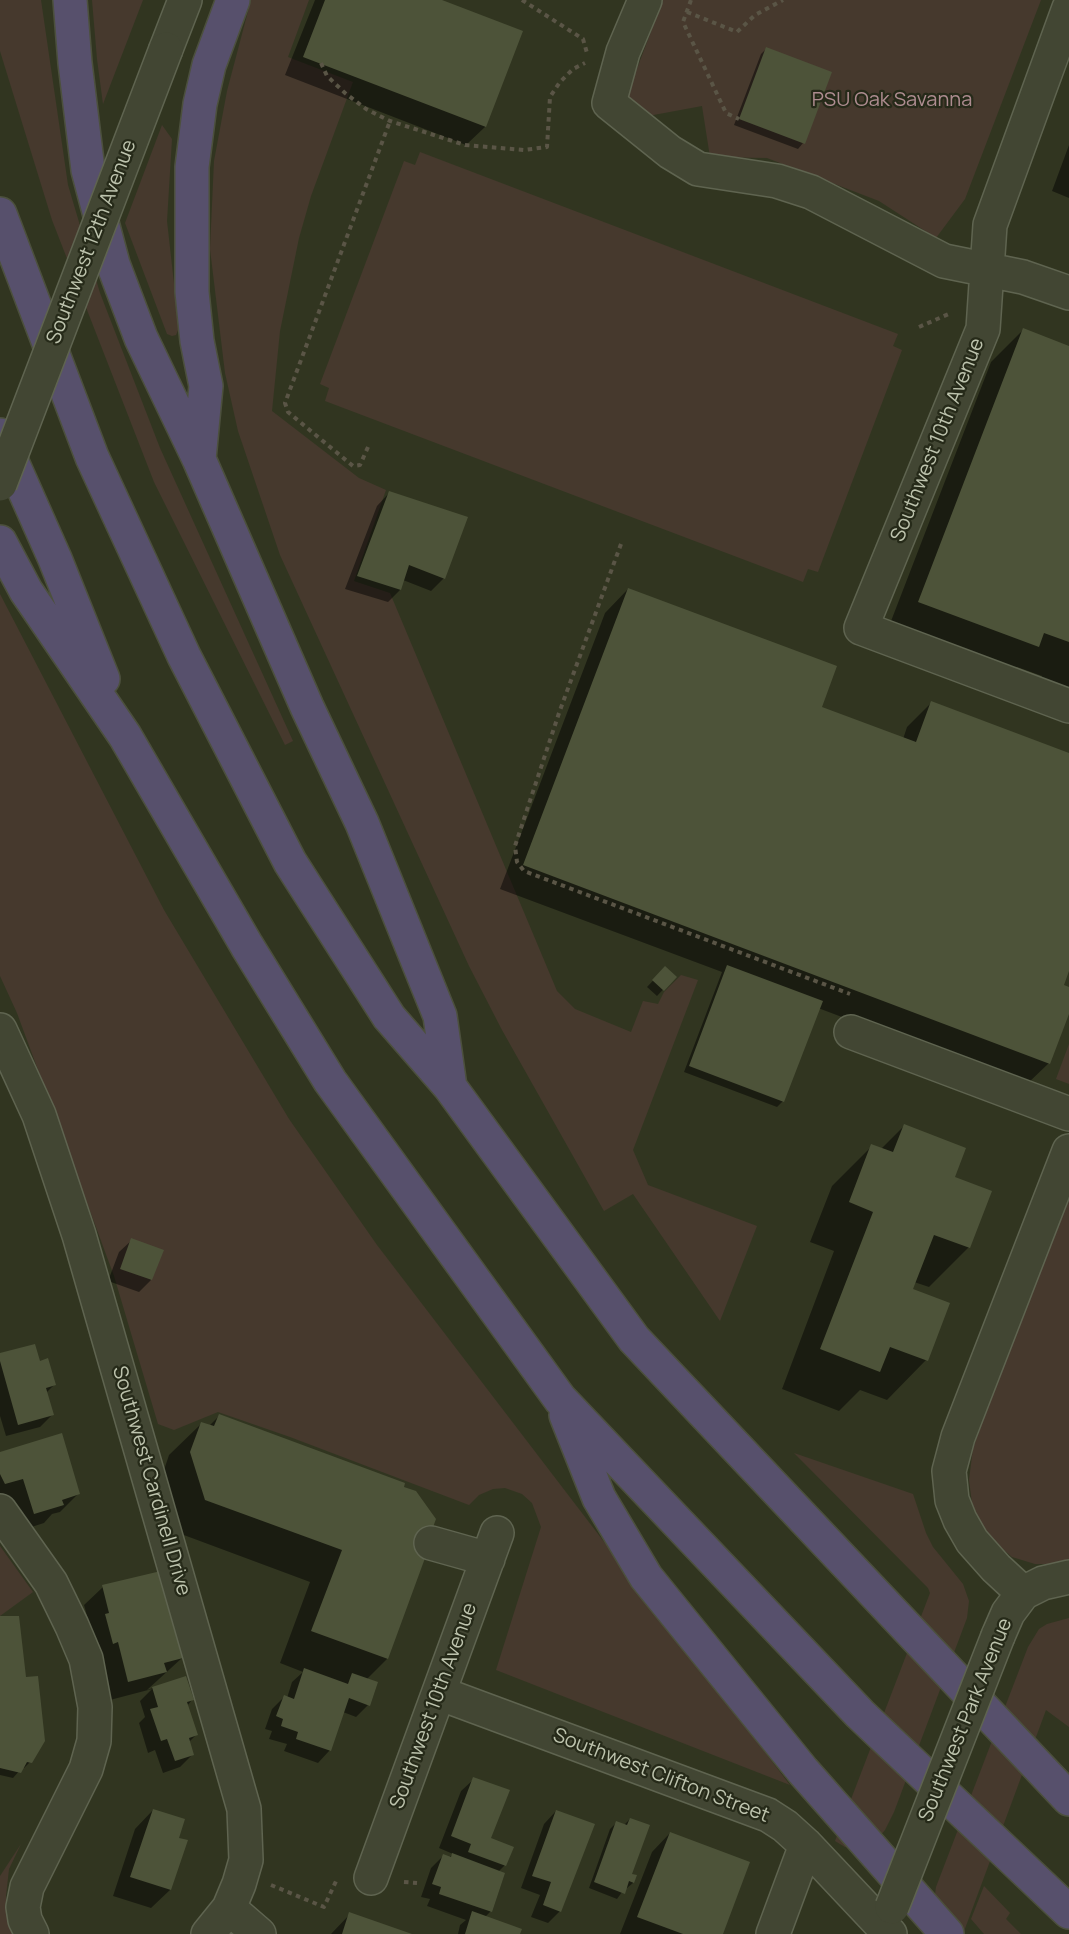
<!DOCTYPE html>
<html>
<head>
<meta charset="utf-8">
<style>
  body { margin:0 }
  canvas { display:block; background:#313520 }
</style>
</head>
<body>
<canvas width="1069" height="1934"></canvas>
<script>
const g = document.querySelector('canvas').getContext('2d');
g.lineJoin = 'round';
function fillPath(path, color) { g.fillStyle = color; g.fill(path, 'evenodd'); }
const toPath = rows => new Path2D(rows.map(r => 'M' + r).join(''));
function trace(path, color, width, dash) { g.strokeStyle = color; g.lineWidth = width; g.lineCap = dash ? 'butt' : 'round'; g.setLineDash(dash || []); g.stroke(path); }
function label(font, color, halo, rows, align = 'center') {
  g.font = font + ' Manrope,sans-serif'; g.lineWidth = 4.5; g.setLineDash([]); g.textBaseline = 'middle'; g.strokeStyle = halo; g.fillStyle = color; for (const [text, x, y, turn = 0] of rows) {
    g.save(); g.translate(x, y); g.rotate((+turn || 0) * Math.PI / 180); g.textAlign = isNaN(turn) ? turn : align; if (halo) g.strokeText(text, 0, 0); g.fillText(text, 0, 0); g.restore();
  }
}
const green = toPath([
  [0,0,41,0,68,185,100,293,160,448,293,741,285,745,154,482,52,220,0,51],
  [92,0,143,0,103,104,97,59],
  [251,0,309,0,288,57,353,82,311,196,299,238,280,331,272,411,359,478,386,490,354,581,390,593,557,991,575,1009,631,1032,643,1001,658,1004,664,992,681,975,698,980,633,1150,648,1185,757,1226,720,1321,633,1194,604,1211,502,1030,469,966,280,555,238,431,225,373,210,249,214,161,227,91],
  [663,0,1041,0,965,199,936,238,879,201,767,158,710,157,702,106,648,116,627,95],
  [162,125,172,139,167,221,179,328,176,335,172,336,167,334,125,223],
  [420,152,898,334,893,346,902,350,818,572,808,569,803,582,325,401,329,388,320,384,404,161,415,165],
  [0,594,164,910,289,1119,377,1245,790,1785,496,1670,541,1527,532,1503,522,1494,505,1488,493,1489,479,1495,469,1505,290,1437,218,1412,174,1430,158,1424,114,1276,17,1013,0,976],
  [1069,1044,1069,1084,1056,1079],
  [1069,1184,1069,1562,1056,1564,1035,1564,1012,1557,992,1540,979,1522,972,1503,969,1480,973,1448],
  [794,1453,913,1494,926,1533,933,1547,963,1584,969,1601,967,1618,894,1812,885,1830,874,1843,854,1849,845,1847,835,1841,930,1593,928,1588],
  [0,1546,33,1592,0,1616],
  [1069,1618,1069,1727,1046,1710,963,1934,939,1934,934,1902,936,1887,1028,1647,1039,1629,1047,1624],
  [21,1844,9,1869,6,1896,7,1911,15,1934,0,1934,0,1876],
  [984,1886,1010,1913,1006,1919,1021,1934,984,1934,971,1919]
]);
const shadow = toPath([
  [315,0,438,0,521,32,485,127,466,145,285,75],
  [767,48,803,143,798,149,734,125,761,54],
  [1069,145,1069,198,1052,191],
  [1023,330,1069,347,1069,702,1036,690,1042,676,1017,667,1005,678,886,634,991,362],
  [389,493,444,578,431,591,403,580,400,590,388,602,345,589,377,506],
  [628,589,820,708,903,739,907,727,931,703,1069,755,1069,967,1062,986,1069,989,1069,1010,1049,1063,1025,1086,818,1008,783,1101,777,1107,684,1072,722,972,500,889,605,613],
  [665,968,675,977,657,996,647,987],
  [904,1126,953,1177,969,1247,929,1287,914,1282,911,1289,926,1360,887,1400,860,1390,839,1411,782,1389,834,1251,810,1242,832,1186,872,1146,881,1149],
  [132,1240,151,1280,139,1292,108,1281,119,1252],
  [0,1355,39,1363,54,1385,46,1393,52,1415,40,1427,6,1436,0,1416],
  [219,1416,402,1488,431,1540,387,1659,366,1680,368,1705,356,1717,343,1712,330,1750,318,1763,284,1751,287,1744,269,1739,272,1731,265,1729,272,1709,284,1697,287,1698,292,1682,303,1672,280,1663,310,1582,173,1531,159,1485,169,1455,202,1423,209,1426],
  [0,1454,79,1493,60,1512,52,1514,44,1523,16,1532,0,1497],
  [103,1587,182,1658,147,1690,185,1677,192,1700,187,1706,196,1735,189,1742,193,1754,180,1767,163,1773,155,1750,148,1753,139,1723,145,1717,140,1701,152,1689,110,1700,84,1605],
  [0,1617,30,1762,24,1768,22,1768,13,1778,0,1775],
  [474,1779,489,1839,505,1865,498,1872,504,1874,490,1912,485,1917,518,1934,458,1934,460,1925,466,1920,427,1906,430,1899,421,1897,431,1868,443,1856,449,1858,453,1854,439,1848,461,1791],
  [153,1810,177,1839,170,1890,151,1908,113,1896,135,1829],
  [556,1811,560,1911,548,1923,531,1917,540,1895,521,1888,544,1824],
  [630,1819,630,1875,635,1876,633,1883,627,1888,625,1888,617,1899,589,1888,610,1829,616,1823,624,1825],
  [670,1833,721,1934,620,1934,652,1852],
  [350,1914,408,1934,331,1934]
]);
const building = toPath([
  [325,0,442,0,523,31,486,127,303,57],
  [766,47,832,72,805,144,739,119],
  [1023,328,1069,346,1069,642,1044,633,1039,647,918,602],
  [389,491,468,517,445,579,409,565,401,590,357,576],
  [628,588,837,666,822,707,916,742,931,701,1069,753,1069,971,1064,985,1069,987,1069,1014,1050,1064,523,865],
  [727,965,823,1001,784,1102,689,1066],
  [665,966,677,977,664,991,652,980],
  [904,1124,966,1148,955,1177,992,1191,970,1248,934,1235,913,1289,950,1303,928,1361,890,1347,880,1372,820,1349,873,1212,849,1202,871,1144,893,1152],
  [131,1238,164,1250,152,1280,120,1269],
  [35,1344,40,1361,48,1358,56,1385,46,1388,54,1415,18,1425,0,1361,0,1353],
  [219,1414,405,1483,404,1487,416,1491,436,1519,429,1538,432,1539,388,1659,311,1631,342,1550,205,1500,190,1452,201,1422,214,1426],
  [62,1433,80,1494,62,1500,64,1505,34,1514,23,1479,5,1484,0,1474,0,1452],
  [161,1571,183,1658,164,1663,167,1672,128,1682,118,1642,113,1644,105,1614,109,1613,102,1585],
  [0,1616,19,1616,26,1677,38,1676,45,1741,32,1763,27,1762,21,1773,0,1768],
  [304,1668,348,1684,352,1673,378,1682,370,1706,349,1698,331,1751,296,1739,298,1732,281,1726,283,1719,276,1716,284,1695,294,1699],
  [186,1676,194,1700,187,1702,198,1735,189,1738,194,1755,175,1761,167,1739,161,1741,150,1709,158,1707,152,1687],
  [473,1777,510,1790,491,1838,514,1847,506,1866,468,1852,471,1844,451,1836],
  [153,1809,185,1819,179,1838,188,1840,171,1890,130,1877],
  [556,1810,595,1824,561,1912,543,1905,551,1882,532,1876],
  [630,1818,650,1825,632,1874,637,1875,634,1883,629,1881,625,1894,594,1882,616,1821,627,1825],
  [670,1832,750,1862,723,1934,683,1934,637,1917],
  [452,1853,505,1873,492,1912,439,1894,441,1887,432,1884,443,1854,451,1857],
  [472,1911,522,1929,520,1934,465,1934],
  [349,1912,412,1934,342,1934]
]);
const path = toPath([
  [522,0,583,39,587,53],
  [691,0,683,22,726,113,739,119],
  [687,12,737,32,755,15,783,0],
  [321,63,327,76,345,93,366,109,390,121,465,145,524,150,547,147,550,97,560,82,573,69,585,63],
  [919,327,951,313],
  [368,447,360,465,353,466,288,412,285,403,390,121],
  [621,544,559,713,515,846,517,862,524,871,850,994],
  [404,1882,417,1883],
  [271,1885,324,1907,337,1879]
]);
const minor = toPath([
  [645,0,623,52,609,103,670,152,698,169,777,181,811,192,944,261,1023,277,1069,293],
  [1069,8,990,225,983,329,861,628,1069,706],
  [166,49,185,0],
  [0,1030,39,1115,79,1235,244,1809,246,1860,239,1884,229,1908,208,1934],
  [851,1032,1069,1114],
  [0,1511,51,1583,72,1626,86,1659,95,1707,94,1741,86,1769,27,1887,23,1907,25,1920,32,1934],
  [431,1543,488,1559],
  [1023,1593,996,1568,972,1541,960,1520,952,1500,949,1471,958,1437,1069,1151],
  [998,1636,1008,1613,1023,1593,1043,1583,1069,1577],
  [439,1693,768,1815,785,1826,806,1845,890,1934],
  [371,1878,497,1533],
  [229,1908,259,1934],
  [773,1934,806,1845]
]);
const highway = toPath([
  [70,0,75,63,88,170,113,264,141,338,199,459,307,707,362,823,440,1016,450,1087],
  [0,214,92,457,184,656,290,862,389,1017,450,1087,634,1339,1069,1799],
  [0,435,55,559,103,679],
  [199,459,206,386,197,341,192,292,192,167,200,104,209,65,233,0],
  [0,542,26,591,125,736,247,946,330,1081,560,1399,860,1714,1069,1912],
  [566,1415,599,1498,646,1577,803,1771,947,1934]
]);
const minorBridge = toPath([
  [0,484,166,49],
  [892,1907,998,1636]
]);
const parkNames = [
  ["PSU Oak Savanna",892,100]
];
const streetNames = [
  ["Southwest 12th Avenue",92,242,-69],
  ["Southwest 10th Avenue",938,440,-68],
  ["Southwest Cardinell Drive",151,1481,74],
  ["Southwest 10th Avenue",434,1706,-70],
  ["Southwest Park Avenue",966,1720,-68],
  ["Southwest Clifton Street",661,1776,21]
];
fillPath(green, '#46392d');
fillPath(shadow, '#0007');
fillPath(building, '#4d5339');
trace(minor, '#5f6450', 36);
trace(highway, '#4c503d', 36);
trace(path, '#5a5546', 4, [4.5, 4.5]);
trace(minor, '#424633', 33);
trace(highway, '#57506c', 33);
trace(minorBridge, '#5f6450', 36, []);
trace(minorBridge, '#424633', 33);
label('20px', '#ae8c90', '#262a19', parkNames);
label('20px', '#bdc3ad', '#262a19', streetNames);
</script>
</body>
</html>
